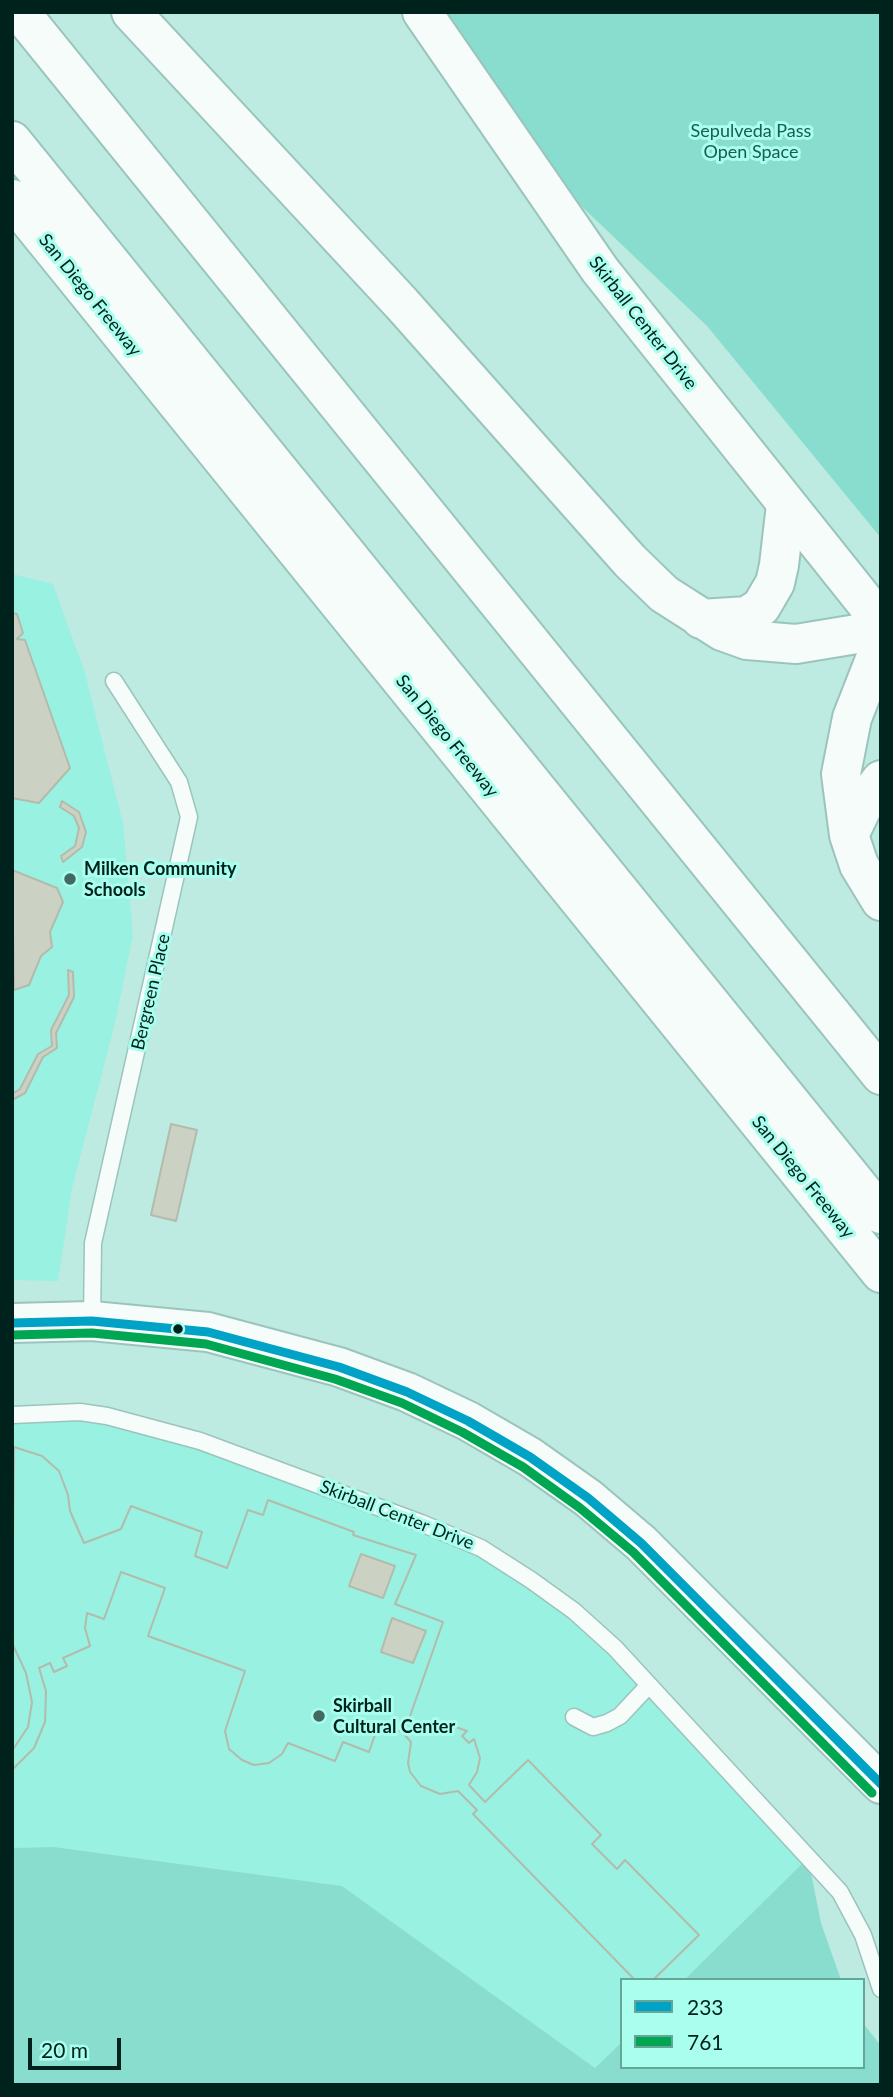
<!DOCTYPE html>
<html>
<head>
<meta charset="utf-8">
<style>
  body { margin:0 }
  #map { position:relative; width:893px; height:2097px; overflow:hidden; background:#bdeae1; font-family:Lato,sans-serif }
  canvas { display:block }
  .frame { position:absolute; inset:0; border:14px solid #00221c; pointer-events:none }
  .legend { position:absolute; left:620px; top:1978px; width:245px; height:91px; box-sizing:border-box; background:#a9feed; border:2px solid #65a699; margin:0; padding:9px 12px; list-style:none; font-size:21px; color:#00221c }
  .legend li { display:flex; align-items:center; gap:14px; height:35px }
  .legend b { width:35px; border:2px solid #65a699 }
  .scale { position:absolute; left:28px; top:2038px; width:93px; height:32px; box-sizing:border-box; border:4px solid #00221c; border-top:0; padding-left:9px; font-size:21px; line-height:24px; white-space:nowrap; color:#00221c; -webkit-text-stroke:5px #a9feed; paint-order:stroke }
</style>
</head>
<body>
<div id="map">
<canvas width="893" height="2097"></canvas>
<div class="frame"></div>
<ul class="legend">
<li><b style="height:9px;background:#00a2c5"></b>233</li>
<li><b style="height:9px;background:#00a651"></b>761</li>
</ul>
<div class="scale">20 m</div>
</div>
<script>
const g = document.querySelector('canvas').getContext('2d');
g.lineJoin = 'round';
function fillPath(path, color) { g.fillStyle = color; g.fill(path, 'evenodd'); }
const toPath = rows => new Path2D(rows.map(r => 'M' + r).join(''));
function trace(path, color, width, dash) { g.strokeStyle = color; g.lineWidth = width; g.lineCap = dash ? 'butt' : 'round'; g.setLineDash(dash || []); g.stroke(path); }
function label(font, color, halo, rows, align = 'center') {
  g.font = font + ' Lato,sans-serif'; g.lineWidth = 6; g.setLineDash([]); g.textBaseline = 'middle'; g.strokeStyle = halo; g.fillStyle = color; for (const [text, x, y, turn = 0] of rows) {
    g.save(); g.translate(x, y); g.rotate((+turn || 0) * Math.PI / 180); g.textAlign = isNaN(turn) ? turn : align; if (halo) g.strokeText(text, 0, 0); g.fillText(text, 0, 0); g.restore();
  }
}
const built = toPath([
  [12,574,53,584,85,673,123,824,133,935,114,1027,72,1188,58,1281,12,1280],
  [12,1415,107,1416,421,1523,574,1611,808,1858,684,1980,622,1980,622,2042,595,2068,342,1886,54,1847,12,1848]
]);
const green = toPath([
  [422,12,881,12,881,538,707,326,509,137],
  [54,1847,342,1886,595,2068,622,2042,622,2067,863,2067,863,2023,881,2046,881,2085,12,2085,12,1848],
  [808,1858,821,1923,841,1980,684,1980]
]);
const building = toPath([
  [12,613,17,614,23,633,17,639,25,640,70,768,39,803,12,798,12,613],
  [62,801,79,812,86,832,82,847,63,862,61,856,75,846,79,828,74,816,60,807,62,801],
  [12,870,57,888,63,902,50,932,52,947,41,956,29,985,14,990,12,870],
  [68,970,73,972,74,997,56,1033,57,1048,43,1057,25,1093,12,1100,12,1094,20,1089,38,1054,52,1046,51,1030,69,995,68,970],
  [171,1124,197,1130,176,1221,151,1215,171,1124],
  [14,1447,42,1456,59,1471,68,1495,70,1511,84,1543,121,1529,131,1506,202,1532,195,1556,227,1568,248,1510,263,1515,268,1500,354,1532,353,1535,416,1555,395,1604,443,1622,409,1719,420,1732,430,1727,450,1725,467,1731,462,1736,469,1743,474,1739,480,1758,477,1772,469,1785,485,1802,528,1760,601,1835,592,1844,617,1869,625,1860,699,1935,653,1980,635,1980,473,1814,477,1810,458,1791,440,1794,421,1786,410,1772,408,1763,411,1742,402,1732,379,1723,369,1752,343,1742,335,1761,288,1743,282,1754,269,1763,254,1765,242,1760,229,1749,225,1731,245,1671,148,1636,165,1588,121,1572,104,1619,87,1613,85,1628,90,1646,63,1658,67,1666,54,1672,50,1663,39,1668,46,1691,45,1722,34,1748,12,1770,12,1751,28,1727,32,1702,26,1673,12,1643,14,1447],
  [361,1554,395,1566,383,1598,349,1586,361,1554],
  [392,1618,426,1631,413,1663,381,1652,392,1618],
  [14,1447,42,1456,59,1471,68,1495,70,1511,84,1543,121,1529,131,1506,202,1532,195,1556,227,1568,248,1510,263,1515,268,1500,354,1532,353,1535,416,1555,395,1604,443,1622,409,1719,420,1732,430,1727,450,1725,467,1731,462,1736,469,1743,474,1739,480,1758,477,1772,469,1785,485,1802,528,1760,601,1835,592,1844,617,1869,625,1860,699,1935,653,1980,635,1980,473,1814,477,1810,458,1791,440,1794,421,1786,410,1772,408,1763,411,1742,402,1732,379,1723,369,1752,343,1742,335,1761,288,1743,282,1754,269,1763,254,1765,242,1760,229,1749,225,1731,245,1671,148,1636,165,1588,121,1572,104,1619,87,1613,85,1628,90,1646,63,1658,67,1666,54,1672,50,1663,39,1668,46,1691,45,1722,34,1748,12,1770,12,1751,28,1727,32,1702,26,1673,12,1643,14,1447]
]);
const service = toPath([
  [92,1321,93,1243,189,817,179,782,114,681],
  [12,1415,80,1412,107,1416,200,1441,421,1523,481,1548,531,1580,574,1611,615,1648,840,1892,863,1935,881,1989],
  [574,1717,593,1727,607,1723,620,1716,649,1685]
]);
const secondary = toPath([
  [422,12,600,270,881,622],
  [12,1323,92,1321,208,1332,339,1367,407,1392,468,1421,530,1457,588,1498,641,1543,881,1784]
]);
const motorway = toPath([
  [20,12,881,1075],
  [131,12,402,304,630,561,664,594,722,631,747,640,796,644,881,630],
  [12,141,881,1214],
  [12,199,881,1273],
  [701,619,747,616,761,607,775,583,779,565,786,505],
  [881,644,852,718,841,774,849,835,859,865,881,901],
  [849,835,866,800,881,780]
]);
const bus1 = toPath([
  [12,1323,92,1321,208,1332,339,1367,407,1392,468,1421,530,1457,588,1498,641,1543,881,1784]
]);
const bus2 = toPath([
  [12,1335,92,1333,206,1344,335,1379,402,1403,462,1432,523,1467,580,1508,633,1552,872,1793]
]);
const markers = [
  [70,879,7,"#426861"],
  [178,1329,6,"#00221c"],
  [319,1716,7,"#426861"]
];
const parkNames = [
  ["Sepulveda Pass",751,131],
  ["Open Space",751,152]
];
const streetNames = [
  ["San Diego Freeway",90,295,51],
  ["Skirball Center Drive",643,323,52],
  ["San Diego Freeway",447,736,51],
  ["Bergreen Place",151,992,-77],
  ["San Diego Freeway",803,1177,51],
  ["Skirball Center Drive",397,1515,21]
];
const poiNames = [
  ["Milken Community",84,869],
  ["Schools",84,890],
  ["Skirball",333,1706],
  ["Cultural Center",333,1727]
];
fillPath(built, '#98f1e1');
fillPath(green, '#89ddce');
fillPath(building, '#cbd2c3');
trace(building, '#b3bbac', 2);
trace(service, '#9bc4bc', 19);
trace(secondary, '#9bc4bc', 42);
trace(motorway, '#9bc4bc', 42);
trace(service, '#f5fcfa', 16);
trace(secondary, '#f5fcfa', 38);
trace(motorway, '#f5fcfa', 38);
trace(bus1, '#00a2c5', 9);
trace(bus2, '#00a651', 9);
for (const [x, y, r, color] of markers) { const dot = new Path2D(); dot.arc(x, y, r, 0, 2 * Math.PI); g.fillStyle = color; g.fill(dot); trace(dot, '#a9feed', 2.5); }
label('18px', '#195c52', '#a9feed', parkNames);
label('18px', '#00221c', '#a9feed', streetNames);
label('bold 18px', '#00221c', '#a9feed', poiNames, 'left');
</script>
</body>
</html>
